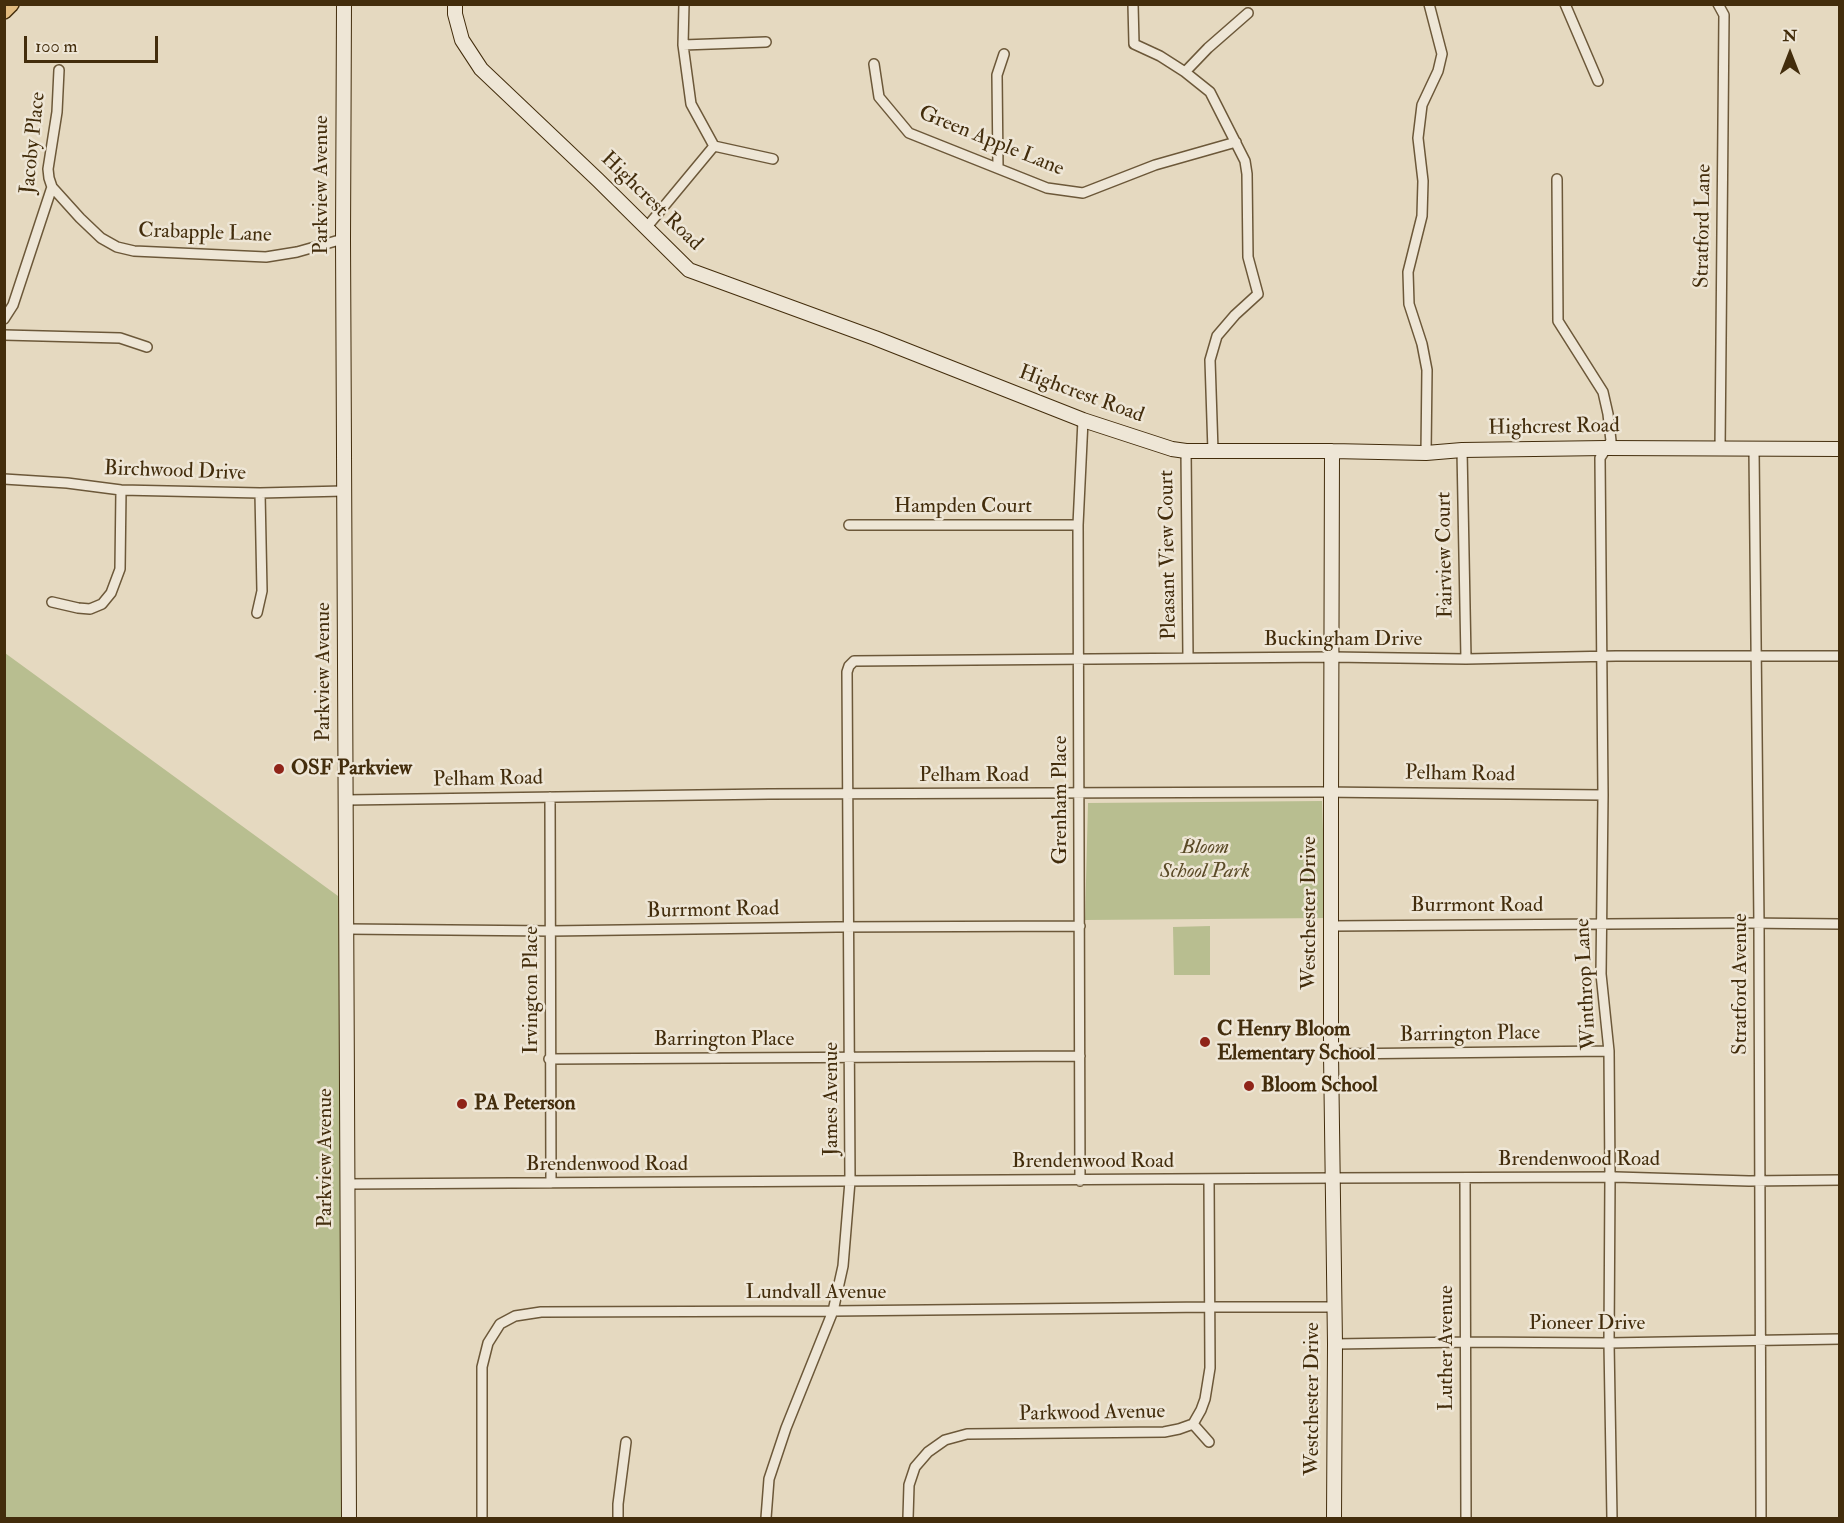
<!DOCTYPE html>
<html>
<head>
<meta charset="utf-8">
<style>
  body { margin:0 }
  #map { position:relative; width:1844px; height:1523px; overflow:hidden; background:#e5d9c0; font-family:"IM FELL Double Pica",serif }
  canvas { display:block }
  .frame { position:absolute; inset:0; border:6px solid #432d0c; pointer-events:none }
  .north { position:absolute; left:1760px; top:24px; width:60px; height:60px; -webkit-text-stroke:4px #eee6d6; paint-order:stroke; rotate:0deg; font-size:16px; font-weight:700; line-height:24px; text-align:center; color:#432d0c }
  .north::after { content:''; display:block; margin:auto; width:21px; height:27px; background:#432d0c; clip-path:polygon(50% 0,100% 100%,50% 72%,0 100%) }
  .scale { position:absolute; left:24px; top:36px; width:134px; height:27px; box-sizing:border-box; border:3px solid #432d0c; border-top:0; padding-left:8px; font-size:18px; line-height:21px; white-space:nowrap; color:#432d0c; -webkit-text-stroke:4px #eee6d6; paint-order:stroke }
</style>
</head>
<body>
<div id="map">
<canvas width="1844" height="1523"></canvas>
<div class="frame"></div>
<div class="north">N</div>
<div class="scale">100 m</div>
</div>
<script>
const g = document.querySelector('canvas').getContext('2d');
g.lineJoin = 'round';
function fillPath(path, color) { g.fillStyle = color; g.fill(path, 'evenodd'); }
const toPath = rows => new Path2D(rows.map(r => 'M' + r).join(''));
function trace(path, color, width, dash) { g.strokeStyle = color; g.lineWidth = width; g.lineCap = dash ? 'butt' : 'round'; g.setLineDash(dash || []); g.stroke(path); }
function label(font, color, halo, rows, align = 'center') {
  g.font = font + ' "IM FELL Double Pica",serif'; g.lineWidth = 5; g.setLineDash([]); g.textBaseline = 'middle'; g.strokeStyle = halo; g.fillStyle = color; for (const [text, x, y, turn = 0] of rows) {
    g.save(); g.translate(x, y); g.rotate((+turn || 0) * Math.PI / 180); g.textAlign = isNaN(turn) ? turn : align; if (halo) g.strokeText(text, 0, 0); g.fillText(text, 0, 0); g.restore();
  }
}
const green = toPath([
  [5,653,338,896,344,930,348,1518,5,1518],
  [1322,801,1326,918,1085,920,1088,803],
  [1210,926,1210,975,1174,975,1173,927]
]);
const street = toPath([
  [684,4,683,45,691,104,714,146],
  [1133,4,1134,44,1160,56,1185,72,1210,92,1245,161,1247,174,1248,257,1258,294,1235,315,1217,336,1210,360,1213,451],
  [1565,4,1598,81],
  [1718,4,1724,15,1720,450],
  [683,45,766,42],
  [874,64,879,97,909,133,1047,188,1083,193,1155,165,1236,142],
  [1185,72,1208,48,1248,13],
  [714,146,773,159],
  [998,168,997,75,1004,54],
  [1557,179,1558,321,1603,392,1608,414,1611,441,1600,458,1603,795,1601,974,1609,1051,1610,1177,1609,1343,1612,1518],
  [52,187,80,218,101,238,117,247,134,251,266,257,297,252,343,239],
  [646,228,714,146],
  [4,319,13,305,52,187,49,178,48,169,57,112,59,70],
  [4,335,120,338,147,347],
  [1462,450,1466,659],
  [1754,450,1759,924,1761,1518],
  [1186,451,1188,658],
  [1426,453,1427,370,1422,344,1409,304,1408,272,1422,216,1423,181,1418,138,1422,105,1438,71,1442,54,1429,4],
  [4,479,67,483,121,490,260,493,344,491],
  [849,525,1078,525],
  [52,602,78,608,90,609,102,604,111,593,120,569,121,490],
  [257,613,262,591,260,493],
  [550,797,551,1183],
  [346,800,769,794,1320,792,1603,795],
  [1332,926,1744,923,1840,924],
  [347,929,551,931,837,927,1080,926],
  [1331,1054,1609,1051],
  [549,1059,1080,1056],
  [1465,1178,1466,1518],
  [1080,1181,1078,525,1083,420],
  [347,1184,1333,1178,1616,1177,1749,1181,1840,1180],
  [1335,1344,1465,1342,1609,1343,1840,1339],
  [1193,1424,1209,1442],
  [482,1518,482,1367,488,1343,500,1324,515,1316,541,1312,833,1311,1210,1307,1334,1307],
  [618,1518,618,1504,626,1442],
  [766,1518,769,1479,786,1428,833,1311,843,1266,850,1181,847,672,849,666,854,661,1332,657,1466,659,1616,656,1840,656],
  [908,1518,909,1485,915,1467,928,1452,945,1440,967,1434,1164,1432,1179,1429,1193,1424,1201,1410,1205,1399,1210,1368,1209,1180]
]);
const secondary = toPath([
  [344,4,343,239,349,1518],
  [455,4,455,14,462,40,481,69,598,180,689,270,875,338,1083,420,1172,449,1186,451,1332,451,1426,453,1462,450,1606,448,1840,449],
  [1332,451,1331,800,1331,1054,1335,1344,1334,1518]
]);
const primary = toPath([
  [4,11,11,4]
]);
const markers = [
  [279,769,6,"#8f2418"],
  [1205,1042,6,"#8f2418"],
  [1249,1086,6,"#8f2418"],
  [462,1104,6,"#8f2418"]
];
const streetNames = [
  ["Green Apple Lane",991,142,22],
  ["Jacoby Place",34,143,-84],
  ["Parkview Avenue",322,185,-90],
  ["Highcrest Road",651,202,44],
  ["Stratford Lane",1704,226,-89],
  ["Crabapple Lane",205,234,2],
  ["Highcrest Road",1081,395,20],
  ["Highcrest Road",1554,428,-1],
  ["Birchwood Drive",175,472,2],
  ["Hampden Court",963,507],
  ["Pleasant View Court",1169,555,-91],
  ["Fairview Court",1446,555,-91],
  ["Buckingham Drive",1343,640],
  ["Parkview Avenue",324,672,-90],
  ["Pelham Road",1460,775,1],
  ["Pelham Road",974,776],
  ["Pelham Road",488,780,-1],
  ["Grenham Place",1061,800,-90],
  ["Burrmont Road",1477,906],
  ["Burrmont Road",713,911,-1],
  ["Westchester Drive",1310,913,-90],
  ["Winthrop Lane",1587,984,-93],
  ["Stratford Avenue",1741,984,-90],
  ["Irvington Place",532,990,-90],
  ["Barrington Place",1470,1035,-1],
  ["Barrington Place",724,1040],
  ["James Avenue",832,1099,-90],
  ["Parkview Avenue",326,1158,-90],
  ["Brendenwood Road",1579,1160],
  ["Brendenwood Road",1093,1162],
  ["Brendenwood Road",607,1165],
  ["Lundvall Avenue",816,1293],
  ["Pioneer Drive",1587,1324],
  ["Luther Avenue",1447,1348,-90],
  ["Westchester Drive",1313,1399,-90],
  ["Parkwood Avenue",1092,1414,-1]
];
const poiNames = [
  ["OSF Parkview",291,769],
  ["C Henry Bloom",1217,1030],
  ["Elementary School",1217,1054],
  ["Bloom School",1261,1086],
  ["PA Peterson",474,1104]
];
const parkNames = [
  ["Bloom",1205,848],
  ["School Park",1205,872]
];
fillPath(green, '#b8be90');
trace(street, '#6c5839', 12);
trace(secondary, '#432d0c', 16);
trace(primary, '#432d0c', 18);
trace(street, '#eee6d6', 9);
trace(secondary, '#eee6d6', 14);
trace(primary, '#e2bc80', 15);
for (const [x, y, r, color] of markers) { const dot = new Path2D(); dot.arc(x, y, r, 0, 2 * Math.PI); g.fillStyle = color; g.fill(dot); trace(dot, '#eee6d6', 2); }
label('21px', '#432d0c', '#eee6d6', streetNames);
label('bold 21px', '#432d0c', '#eee6d6', poiNames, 'left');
label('italic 21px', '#5a4a26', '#eee6d6', parkNames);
</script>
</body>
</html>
